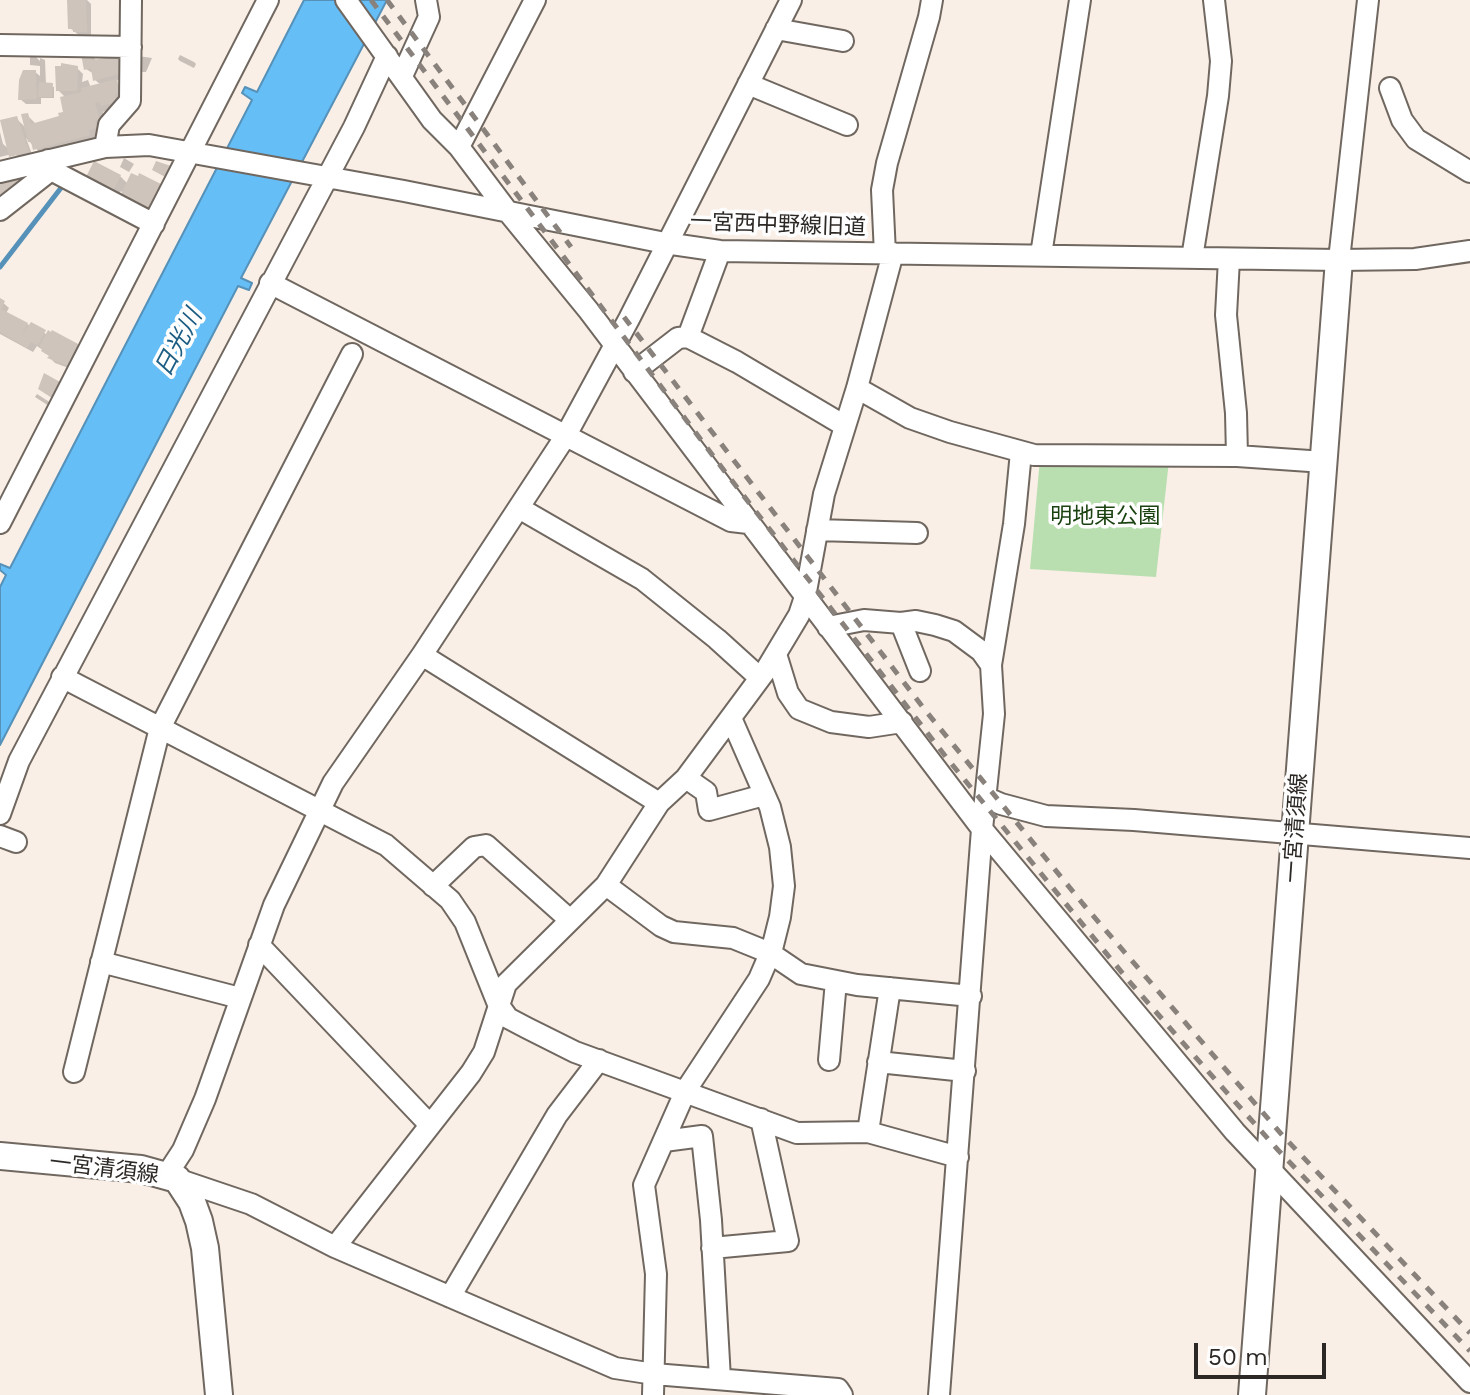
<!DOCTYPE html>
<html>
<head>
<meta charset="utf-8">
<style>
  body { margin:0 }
  #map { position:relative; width:1470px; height:1395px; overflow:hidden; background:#f9efe6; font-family:"Work Sans",sans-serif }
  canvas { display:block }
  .scale { position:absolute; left:1194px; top:1343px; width:132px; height:36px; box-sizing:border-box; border:4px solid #2c2825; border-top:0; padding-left:10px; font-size:24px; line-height:28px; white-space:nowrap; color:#2c2825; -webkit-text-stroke:6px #fefefe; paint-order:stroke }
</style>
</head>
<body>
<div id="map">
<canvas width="1470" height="1395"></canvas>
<div class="scale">50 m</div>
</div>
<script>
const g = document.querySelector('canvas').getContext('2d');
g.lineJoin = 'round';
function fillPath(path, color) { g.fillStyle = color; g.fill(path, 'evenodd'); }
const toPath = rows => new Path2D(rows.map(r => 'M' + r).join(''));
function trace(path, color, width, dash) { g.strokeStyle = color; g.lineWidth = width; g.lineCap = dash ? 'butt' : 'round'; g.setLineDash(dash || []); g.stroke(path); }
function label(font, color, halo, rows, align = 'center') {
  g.font = font + ' "Work Sans","Noto Sans JP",sans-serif'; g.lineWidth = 7; g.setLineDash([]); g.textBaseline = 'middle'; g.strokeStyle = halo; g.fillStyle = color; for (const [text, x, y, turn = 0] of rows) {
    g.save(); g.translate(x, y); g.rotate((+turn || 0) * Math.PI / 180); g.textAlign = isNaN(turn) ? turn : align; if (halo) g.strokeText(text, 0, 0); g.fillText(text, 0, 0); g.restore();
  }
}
const green = toPath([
  [1040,459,1169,461,1156,577,1030,569]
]);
const water = toPath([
  [304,0,387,0,241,278,252,283,249,290,238,286,0,745,0,587,6,575,0,570,0,564,10,568,252,100,242,93,245,87,257,92,304,0]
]);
const shadow = toPath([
  [69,0,87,0,91,4,91,36,80,36,70,28],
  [90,54,96,60,118,58,124,63,123,79,115,81,125,90,111,113,108,110,103,112,107,128,104,136,96,138,98,144,44,157,26,138,33,157,17,161,13,158,17,157,16,153,0,157,0,132,3,144,10,150,16,118,27,129,27,115,36,124,66,114,66,98,58,90,77,68,83,74,82,82,88,80,91,88,101,85,95,80,94,74,86,69],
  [180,55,194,62,196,64,194,68,180,61,178,59],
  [30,56,35,56,40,61,40,58,45,60,46,85,54,87,54,98,41,98,41,104,26,104,20,99,35,72,40,76,40,66,30,65],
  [138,56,152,58,146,72,140,72],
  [124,158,134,164,129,172,120,167],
  [120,176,159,215,129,199,121,191,119,195,88,177],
  [0,300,9,308,6,313,48,335,79,346,84,352,74,370,55,363,50,358,51,356,37,346,33,352,0,334],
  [37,394,51,403,49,406,35,397]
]);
const stream = toPath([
  [0,267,64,184]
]);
const building = toPath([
  [67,0,86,0,87,32,73,32,73,29,68,29],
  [91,52,92,60,119,56,121,69,118,69,119,74,93,81,91,68,84,70,81,54],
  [61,63,78,66,77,91,56,91,55,66,61,66],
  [23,70,36,70,36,82,34,82,36,82,37,99,18,100,19,80],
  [117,79,120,93,115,94,116,102,101,106,100,102,95,103,100,120,95,121,97,128,89,130,90,135,33,150,31,142,28,142,21,114,28,113,31,124,59,116,58,113,63,112,60,97,82,92,81,88],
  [39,82,53,83,52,97,38,97],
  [17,116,29,152,9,157,0,120],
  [94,161,121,175,113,191,86,177],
  [156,161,177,168,171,180,152,170],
  [33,173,0,200,0,181],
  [131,173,138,176,139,173,165,186,153,211,121,194],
  [0,298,5,301,1,309,28,323,21,337,31,322,46,330,38,345,31,342,27,348,0,332],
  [48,330,51,332,52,330,80,345,69,366,47,358,49,356,41,351,42,349,39,347],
  [44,373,60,382,52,398,38,389]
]);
const minor = toPath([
  [346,0,432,120,459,147,508,212,589,311,982,829,1235,1132,1470,1382],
  [776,29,843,41],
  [0,45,131,47],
  [402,76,429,17,426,0],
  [748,84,847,125],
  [1390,88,1402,120,1416,139,1470,172],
  [105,147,109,125,130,101,131,0],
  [459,147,535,0],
  [48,160,51,170,154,224],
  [0,172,105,147,149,145,404,191,665,243,720,251,1339,260,1415,259,1470,251],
  [0,210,51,170],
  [885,254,882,190,887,163,929,17,932,0],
  [1041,255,1080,0],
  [1192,258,1218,96,1221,61,1214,0],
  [1229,259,1226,315,1236,413,1237,456],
  [1339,260,1368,0],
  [270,283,731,521,748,523],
  [688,337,737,362,845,426],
  [634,372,678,338,688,337,720,251],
  [857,388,910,418,950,432,1034,455,1237,456,1324,462],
  [519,508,642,579,717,639,760,678],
  [0,523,268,0],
  [817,530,917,533],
  [901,623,920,671],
  [828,627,864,620,901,623,916,621,935,625,954,631,981,651,991,665,994,714,982,829,939,1395],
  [776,654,788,693,799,709,831,722,869,727,902,722],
  [422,655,659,803],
  [991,665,1014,524,1021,452],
  [62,677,386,845,450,900,465,922,498,1004,508,1018,527,1028,575,1052,797,1133,868,1132,958,1157],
  [686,778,706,792,709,810,764,795],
  [987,798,1001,804,1046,816,1134,820,1470,848],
  [0,814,19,761,354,127,387,56],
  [0,836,16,842],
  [606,885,661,926,674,932,733,938,770,953,801,974,857,985,971,996],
  [433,886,474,847,486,845,570,920],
  [259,945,430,1125],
  [101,962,240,998],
  [829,1060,836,981],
  [878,1062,965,1071],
  [74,1072,160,728,352,354],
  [868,1132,890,988],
  [664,1141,702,1136,711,1220,720,1379],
  [166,1176,183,1150,205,1099,274,905,333,783,422,655,565,437,629,319,791,0],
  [177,1179,251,1204,335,1247,615,1368,654,1374,838,1389,842,1395],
  [335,1247,471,1073,484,1052,506,984,606,885,659,803,686,778,766,670,799,615,805,597,824,494,857,388,893,253],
  [712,1248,788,1241,761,1119],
  [450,1297,557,1115,599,1060],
  [653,1395,656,1274,644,1185,686,1090,759,979,772,949,780,917,784,886,780,847,770,807,731,718]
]);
const major = toPath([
  [0,1156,141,1169,177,1179,192,1202,199,1221,205,1248,219,1395],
  [1252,1395,1339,260]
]);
const rail = toPath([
  [371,0,726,473,946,757,1128,980,1205,1068,1278,1150,1470,1351],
  [387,0,571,247],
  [624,317,925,710,1083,904,1283,1136,1470,1333]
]);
const streetNames = [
  ["一宮西中野線旧道",778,225,2],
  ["一宮清須線",1296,828,-86],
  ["一宮清須線",104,1169,7]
];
const parkNames = [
  ["明地東公園",1105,517]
];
const waterNames = [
  ["日光川",179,343,-62]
];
fillPath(green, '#b9dfb1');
fillPath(water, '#66bef7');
trace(water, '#5591b8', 2);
fillPath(shadow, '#0003');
trace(stream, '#5591b8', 5);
fillPath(building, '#cec4bb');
trace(minor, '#706860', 24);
trace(major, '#706860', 30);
trace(minor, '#fff', 20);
trace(major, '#fff', 26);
trace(rail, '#89827c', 5, [10, 10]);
label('22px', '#2c2825', '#fefefe', streetNames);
label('22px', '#1a4210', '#fefefe', parkNames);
label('italic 24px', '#1c5d83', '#fefefe', waterNames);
</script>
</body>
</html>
